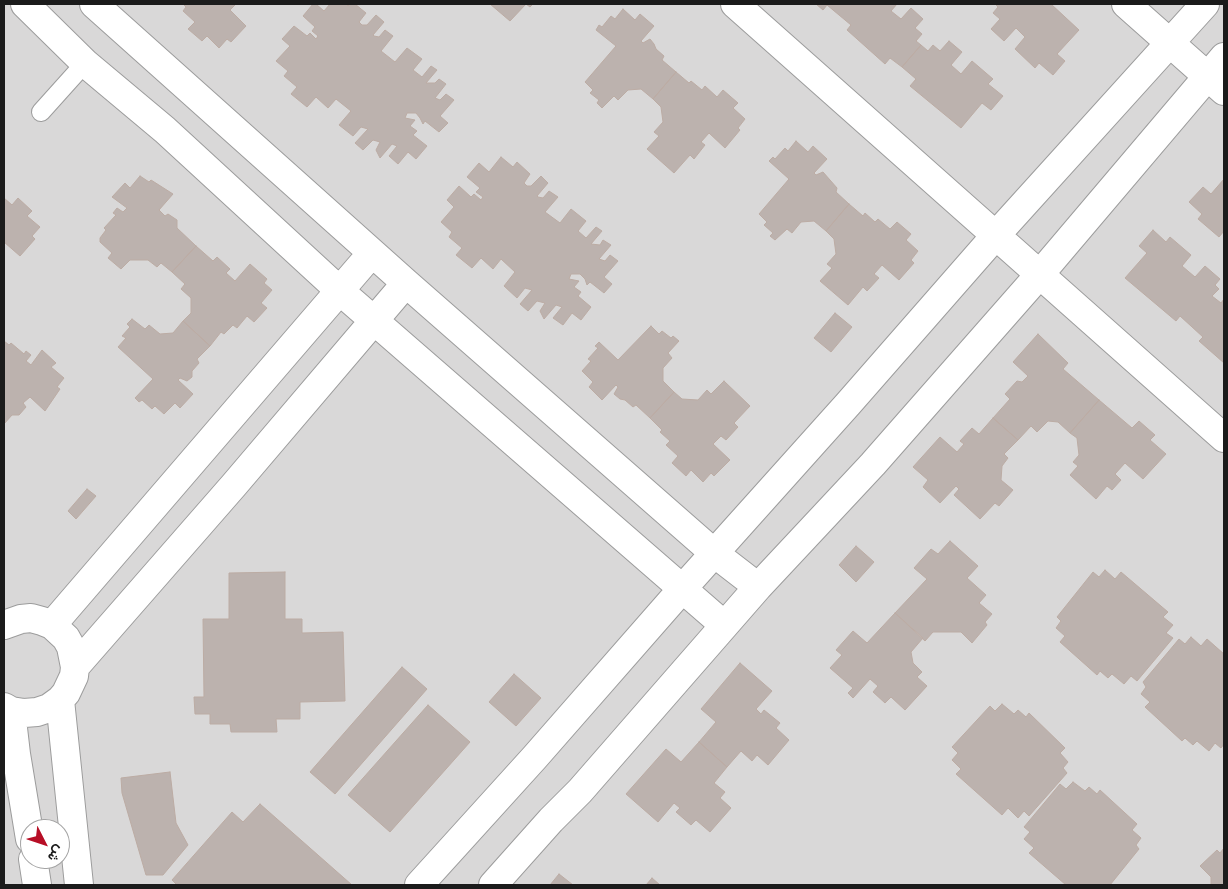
<!DOCTYPE html>
<html>
<head>
<meta charset="utf-8">
<style>
  body { margin:0 }
  #map { position:relative; width:1228px; height:889px; overflow:hidden; background:#ece7e1; font-family:"Fira Sans Condensed",Vazirmatn,sans-serif }
  canvas { display:block }
  .frame { position:absolute; inset:0; border:5px solid #1b1b1b; pointer-events:none }
  .north { position:absolute; left:20px; top:819px; width:50px; height:50px; box-sizing:border-box; background:#fff; border:1px solid #a4a4a4; border-radius:50%; rotate:131deg; font-size:14px; font-weight:700; line-height:20px; text-align:center; color:#1b1b1b }
  .north::after { content:''; display:block; margin:auto; width:18px; height:22px; background:#b70e26; clip-path:polygon(50% 0,100% 100%,50% 72%,0 100%) }
</style>
</head>
<body>
<div id="map">
<canvas width="1228" height="889"></canvas>
<div class="frame"></div>
<div class="north">ش</div>
</div>
<script>
const g = document.querySelector('canvas').getContext('2d');
g.lineJoin = 'round';
function fillPath(path, color) { g.fillStyle = color; g.fill(path, 'evenodd'); }
const toPath = rows => new Path2D(rows.map(r => 'M' + r).join(''));
function trace(path, color, width, dash) { g.strokeStyle = color; g.lineWidth = width; g.lineCap = dash ? 'butt' : 'round'; g.setLineDash(dash || []); g.stroke(path); }
const residential = toPath([
  [4,4,1224,4,1224,885,4,885],
  [30,829,60,829,60,859,30,859]
]);
const building = toPath([
  [183,4,236,4,230,10,246,26,231,42,227,39,219,48,207,36,202,41,188,29,195,22,183,11,186,7,183,4],
  [313,4,316,4,324,11,330,4,346,4,348,6,350,4,355,4,366,13,359,22,362,25,367,25,376,15,384,22,373,35,374,36,379,37,385,30,393,36,381,51,395,62,407,48,422,59,413,70,422,77,431,66,437,70,426,83,435,83,439,79,446,84,435,98,440,100,446,94,454,100,440,116,448,123,439,132,425,121,423,124,420,118,416,113,407,113,405,118,415,120,410,126,417,131,413,135,427,146,416,159,408,152,398,164,389,156,397,146,392,144,380,158,376,150,380,142,373,140,363,150,355,143,368,129,361,127,353,136,339,125,351,111,336,99,328,108,316,97,307,107,291,94,297,87,284,76,288,71,276,61,290,46,282,39,294,26,307,36,310,33,316,39,318,36,312,31,315,27,303,16,313,4],
  [490,4,533,4,530,7,526,4,510,21,490,4],
  [816,4,897,4,891,11,901,19,911,8,923,19,915,28,922,34,916,41,921,45,902,67,890,58,885,64,847,30,851,25,827,5,823,10,816,4],
  [995,4,1051,4,1079,30,1057,54,1065,61,1053,75,1039,63,1035,68,1015,49,1025,37,1016,28,1004,41,991,29,1000,19,993,13,998,7,995,4],
  [623,9,635,20,640,14,654,26,641,41,643,43,650,39,654,44,656,49,664,56,662,60,676,72,653,99,641,89,628,90,618,100,614,96,602,108,597,103,599,100,590,93,593,90,585,82,616,46,596,30,599,25,602,27,611,16,615,19,623,9],
  [949,41,962,52,951,65,961,74,972,61,993,79,988,84,1003,96,991,110,982,103,961,128,910,86,916,79,902,67,921,45,928,51,933,45,940,51,949,41],
  [676,72,689,83,691,81,702,90,705,86,717,97,723,90,738,103,733,108,745,119,738,128,740,130,725,148,709,133,701,142,705,145,694,159,690,155,674,173,647,149,659,136,654,132,663,122,661,107,653,99,676,72],
  [796,141,808,152,813,146,827,159,814,173,816,175,823,172,837,188,836,192,849,204,826,231,814,221,801,222,792,233,787,229,775,240,770,236,773,233,764,225,767,222,759,214,789,179,769,161,773,157,775,159,785,148,788,151,796,141],
  [501,157,513,167,517,162,530,174,524,183,527,186,531,186,541,176,548,183,537,196,538,197,543,198,549,191,558,197,545,212,560,223,571,209,586,221,578,231,586,238,596,227,602,231,591,244,600,245,603,240,611,245,599,259,605,261,610,255,618,261,604,277,612,284,604,293,590,282,587,285,585,279,580,274,571,274,569,279,579,281,574,287,581,292,578,296,591,307,581,320,572,313,563,325,553,318,562,307,556,305,544,319,540,311,545,303,537,301,528,311,520,304,532,290,525,288,517,298,504,286,515,272,501,259,493,269,481,258,472,268,456,255,462,248,449,237,452,232,441,222,454,207,447,200,459,186,471,197,474,194,481,200,483,197,476,192,480,188,467,177,479,163,489,172,501,157],
  [140,176,149,182,151,180,173,194,159,210,165,216,168,214,177,220,177,228,196,246,172,272,161,263,157,267,148,260,130,260,121,269,108,258,112,253,100,242,100,238,106,230,104,228,116,215,113,213,117,208,123,212,127,208,112,197,125,183,130,188,140,176],
  [1224,179,1224,231,1219,237,1198,219,1202,214,1189,202,1203,187,1211,194,1224,179],
  [4,198,12,205,18,198,32,211,27,216,40,227,32,236,35,239,20,256,4,242,4,198],
  [849,204,863,216,865,213,875,222,878,219,890,229,897,222,911,234,906,240,918,251,911,260,914,263,899,280,882,265,874,274,879,278,867,291,863,287,848,305,820,281,832,268,827,264,836,254,834,239,826,231,849,204],
  [1153,230,1166,242,1170,237,1191,255,1182,266,1195,277,1205,266,1220,279,1215,285,1219,289,1212,296,1221,303,1224,299,1224,363,1199,341,1203,337,1180,316,1176,321,1125,278,1147,253,1139,246,1153,230],
  [196,246,213,261,217,257,230,269,226,273,235,281,250,264,267,279,264,283,272,290,261,303,267,308,254,322,247,316,237,328,233,325,224,334,221,332,210,346,183,321,191,313,191,298,181,289,185,284,172,272,196,246],
  [835,313,852,327,831,352,814,338,835,313],
  [132,319,145,329,149,325,160,334,173,333,183,321,210,346,197,359,199,363,192,371,192,377,187,381,180,378,178,380,193,394,180,408,175,403,164,414,155,406,152,409,142,400,139,402,135,398,153,379,118,347,126,338,122,336,130,327,127,324,132,319],
  [651,326,659,334,662,331,671,338,673,336,679,341,668,353,672,358,663,368,663,381,674,392,650,418,636,405,633,407,625,400,620,399,614,394,618,387,616,385,602,400,589,387,593,382,582,371,591,361,588,359,598,348,595,346,599,342,618,360,651,326],
  [1038,334,1068,363,1063,369,1099,400,1070,433,1058,422,1048,421,1037,432,1031,426,1018,440,993,418,1010,399,1005,394,1017,381,1022,382,1028,376,1013,362,1038,334],
  [4,341,9,345,11,343,24,354,26,351,31,355,26,361,31,365,42,350,56,363,51,367,64,378,57,387,60,389,45,411,30,397,23,403,26,407,19,415,12,415,4,424,4,341],
  [724,381,750,406,734,423,738,427,726,440,721,436,713,444,730,460,714,476,711,473,703,482,691,470,686,476,672,463,678,456,666,445,670,441,660,432,662,430,650,418,674,392,682,399,698,400,707,390,711,394,724,381],
  [1099,400,1132,428,1139,421,1155,435,1150,440,1166,454,1143,479,1125,463,1115,474,1121,480,1112,490,1107,486,1096,499,1070,475,1078,466,1073,462,1079,455,1077,438,1070,433,1099,400],
  [993,418,1018,440,1004,454,1008,458,1002,466,1001,480,1013,490,999,506,995,503,980,519,954,495,959,489,956,486,940,503,923,487,928,480,913,467,940,437,957,452,964,444,960,441,972,428,979,434,993,418],
  [87,489,96,496,76,519,68,511,87,489],
  [950,541,978,566,967,578,986,595,979,603,992,614,985,622,987,625,972,643,961,632,933,632,925,641,895,613,927,579,914,568,931,549,938,554,950,541],
  [856,546,874,562,856,582,839,565,856,546],
  [1105,570,1115,579,1121,572,1168,612,1163,617,1173,625,1166,633,1173,638,1137,681,1131,676,1124,684,1112,674,1108,678,1100,671,1097,675,1060,642,1065,636,1056,628,1061,621,1057,617,1093,572,1099,577,1105,570],
  [285,572,285,619,302,619,302,633,343,632,345,701,300,702,300,719,276,719,277,732,231,732,230,724,210,724,210,714,195,714,194,697,204,697,203,619,229,619,229,573,285,572],
  [895,613,923,638,911,652,913,663,922,672,917,677,927,686,905,710,891,697,885,703,873,692,878,686,870,679,853,698,848,693,853,688,830,668,842,655,836,650,853,631,867,643,895,613],
  [1191,637,1201,646,1207,639,1224,654,1224,744,1221,748,1215,743,1209,751,1197,741,1193,745,1185,738,1182,741,1145,707,1150,702,1141,694,1146,687,1143,682,1179,639,1185,644,1191,637],
  [740,663,772,691,756,709,761,714,764,710,780,723,776,728,789,740,768,765,757,755,752,761,741,751,727,767,699,742,716,722,701,709,740,663],
  [402,667,427,689,335,794,310,772,402,667],
  [514,674,541,698,516,726,489,702,514,674],
  [1002,704,1014,714,1018,710,1026,717,1029,713,1065,748,1060,753,1068,762,1063,768,1067,773,1029,816,1024,811,1018,818,1008,808,1002,815,956,774,961,769,952,760,958,753,952,747,990,706,995,711,1002,704],
  [428,705,470,742,390,832,348,795,428,705],
  [699,742,727,767,714,783,725,792,720,798,731,808,710,832,696,820,691,825,676,812,680,808,674,803,658,822,626,794,666,749,681,762,699,742],
  [170,772,176,823,188,845,163,875,146,875,122,793,121,778,170,772],
  [1073,782,1085,791,1089,787,1097,794,1100,790,1137,824,1132,830,1141,838,1136,845,1139,849,1110,885,1066,885,1029,853,1034,848,1024,839,1030,832,1024,827,1060,784,1066,789,1073,782],
  [260,804,352,885,177,885,172,880,232,812,243,822,260,804],
  [1224,848,1224,885,1211,885,1211,877,1200,866,1217,850,1220,853,1224,848],
  [559,874,573,885,550,885,559,874],
  [652,878,660,885,646,885,652,878]
]);
const service = toPath([
  [41,112,85,63]
]);
const minor = toPath([
  [25,4,85,63,165,130,340,291,724,625],
  [94,4,406,283,714,553,758,587],
  [735,4,1224,438],
  [1126,4,1224,91],
  [4,625,21,619,31,618,42,621,52,625,66,638,71,647,75,667,74,676,66,693,60,700,49,708,37,712,24,713,11,711,4,707],
  [52,625,372,253],
  [75,667,234,485,406,283],
  [60,700,79,885],
  [11,711,16,754,30,839],
  [33,859,37,885],
  [419,885,535,757,683,588,848,404,996,235,1205,4],
  [493,885,551,820,580,791,758,587,873,464,1040,274,1224,57]
]);
fillPath(residential, '#d9d8d8');
fillPath(building, '#bcb2ae');
trace(building, '#bcaca4', 1);
trace(service, '#9c9c9c', 20);
trace(minor, '#9c9c9c', 30);
trace(service, '#fff', 18);
trace(minor, '#fff', 28);
</script>
</body>
</html>
